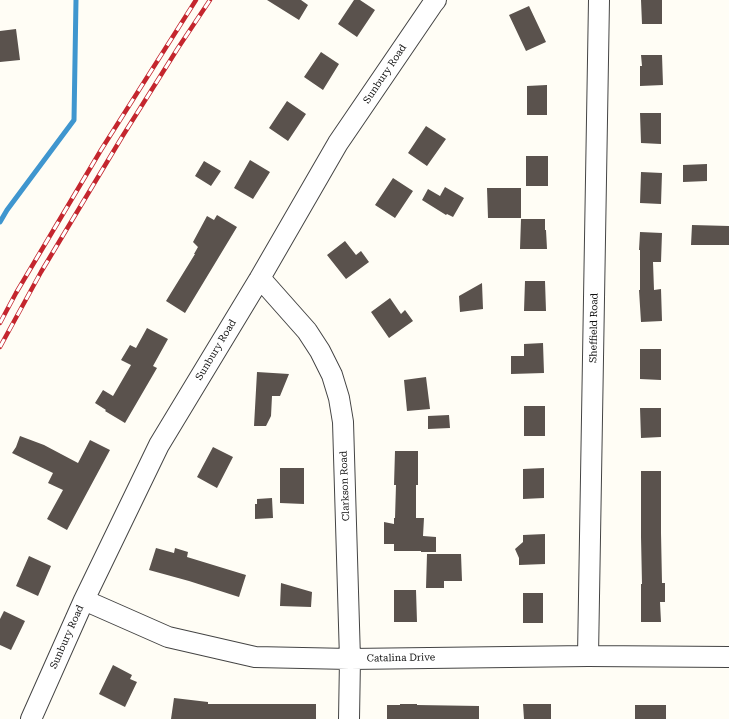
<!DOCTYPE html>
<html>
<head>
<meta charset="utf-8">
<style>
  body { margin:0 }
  canvas { display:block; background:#fffdf5 }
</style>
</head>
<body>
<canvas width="729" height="719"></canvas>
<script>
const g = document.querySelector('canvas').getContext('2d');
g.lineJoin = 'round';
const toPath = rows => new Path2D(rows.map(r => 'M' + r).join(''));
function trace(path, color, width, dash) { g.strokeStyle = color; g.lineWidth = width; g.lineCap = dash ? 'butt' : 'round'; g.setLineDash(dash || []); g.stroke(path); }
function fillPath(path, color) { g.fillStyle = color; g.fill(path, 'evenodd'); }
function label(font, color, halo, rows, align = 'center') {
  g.font = font + ' "Roboto Serif",serif'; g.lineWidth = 4; g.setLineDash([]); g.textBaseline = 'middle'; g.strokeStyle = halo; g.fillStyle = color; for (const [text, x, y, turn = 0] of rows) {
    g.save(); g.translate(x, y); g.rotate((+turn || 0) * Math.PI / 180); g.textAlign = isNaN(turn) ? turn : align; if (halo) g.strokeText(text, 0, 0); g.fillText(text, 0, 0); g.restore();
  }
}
const stream = toPath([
  [0,222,7,210,74,120,76,0]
]);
const building = toPath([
  [267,0,301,0,308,5,299,20],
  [354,0,360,0,375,10,357,37,338,24],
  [641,0,662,0,662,24,642,24],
  [529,6,546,42,526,51,509,15],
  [16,29,20,60,0,62,0,31],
  [321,52,339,64,323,90,304,77],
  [641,55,662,55,663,85,640,86,640,66,642,66],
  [547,85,547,115,527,115,527,86],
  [287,101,306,114,288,141,269,128],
  [640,113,661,113,661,144,641,143],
  [426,126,446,139,427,166,408,153],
  [526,156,548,156,548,186,526,186],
  [250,160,270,172,253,199,234,188],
  [204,161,221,171,211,186,195,176],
  [707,164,707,181,683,182,683,165],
  [641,172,662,173,661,204,640,203],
  [393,178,413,191,395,218,375,205],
  [445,187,464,198,453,217,447,214,446,215,422,200,428,189,440,196],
  [487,188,521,188,521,218,488,218],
  [217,215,237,227,185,313,166,301,195,254,194,254,198,247,193,242,207,216,214,220],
  [521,219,545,219,545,230,546,230,547,249,520,249],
  [692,225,729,226,729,245,691,245],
  [640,232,662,233,661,262,653,262,654,290,661,289,662,321,641,322,639,290,640,290,640,250,639,250],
  [345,241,356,255,361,251,369,262,346,279,327,255],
  [525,281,545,281,546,311,524,311],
  [482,283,483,309,460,312,459,296],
  [390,298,401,314,405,310,413,321,389,338,371,312],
  [147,328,168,339,153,366,157,368,125,423,105,411,106,410,95,403,103,390,113,396,131,365,121,360,130,345,136,348],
  [543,343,544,373,511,374,511,356,524,356,524,344],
  [640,349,661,349,661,380,640,379],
  [257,372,289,374,280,396,272,396,271,416,266,426,254,426],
  [426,377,430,409,407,411,404,380],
  [524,406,545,406,545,436,524,436],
  [640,408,661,408,661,437,641,438],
  [449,415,450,428,428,429,428,416],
  [20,436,44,445,78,463,90,440,110,450,67,530,47,519,63,490,48,483,53,473,12,453,16,447],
  [213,447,233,457,217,488,197,477],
  [395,451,418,451,418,485,416,485,416,518,424,518,423,536,436,537,436,552,421,552,421,551,394,551,394,544,384,544,384,522,394,524,394,518,395,518,396,485,394,485],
  [280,468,304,468,304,504,280,503],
  [544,468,544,498,523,499,523,469],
  [641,471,661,471,661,533,662,583,665,583,665,602,660,602,661,622,641,622,641,584,642,584,641,537],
  [272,498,273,518,255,519,255,504,257,504,257,499],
  [545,534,545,564,519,565,519,558,515,549,523,542,523,535],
  [156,548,174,553,175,548,188,552,187,557,246,575,239,597,189,581,149,570],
  [427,554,461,554,462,581,444,581,444,588,426,588],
  [29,556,51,566,38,596,16,586],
  [281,583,312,592,311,607,280,606],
  [394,590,416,590,417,622,394,622],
  [523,593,543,593,543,623,523,623],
  [4,611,25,621,11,650,0,645,0,619],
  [113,665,132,675,130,679,137,682,125,707,99,694],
  [174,698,208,702,208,704,316,704,316,719,171,719],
  [400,704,417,704,417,705,479,706,479,719,387,719,387,705,400,705],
  [523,704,551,704,551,719,524,719],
  [635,705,666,705,666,719,635,719]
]);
const street = toPath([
  [260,278,307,331,320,351,332,375,339,398,343,422,350,659,349,719],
  [84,600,168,637,255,657,350,659,588,656,729,657],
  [588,656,599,0],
  [31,719,84,600,159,445,260,278,338,143,432,5,436,0]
]);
const rail = toPath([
  [0,323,16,293,101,150,196,0],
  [0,347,41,272,122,137,178,48,210,0]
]);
const streetNames = [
  ["Sunbury Road",385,74,-56],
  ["Sheffield Road",594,328,-89],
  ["Sunbury Road",216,350,-59],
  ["Clarkson Road",345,486,-92],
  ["Sunbury Road",67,637,-66],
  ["Catalina Drive",401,658,-1]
];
trace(stream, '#3f96cf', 5);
fillPath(building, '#5a524d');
trace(street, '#444', 22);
trace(street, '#fff', 20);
trace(rail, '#c4262e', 4.5);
trace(rail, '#fff', 3, [9]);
label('10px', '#111', '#fff', streetNames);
</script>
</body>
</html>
